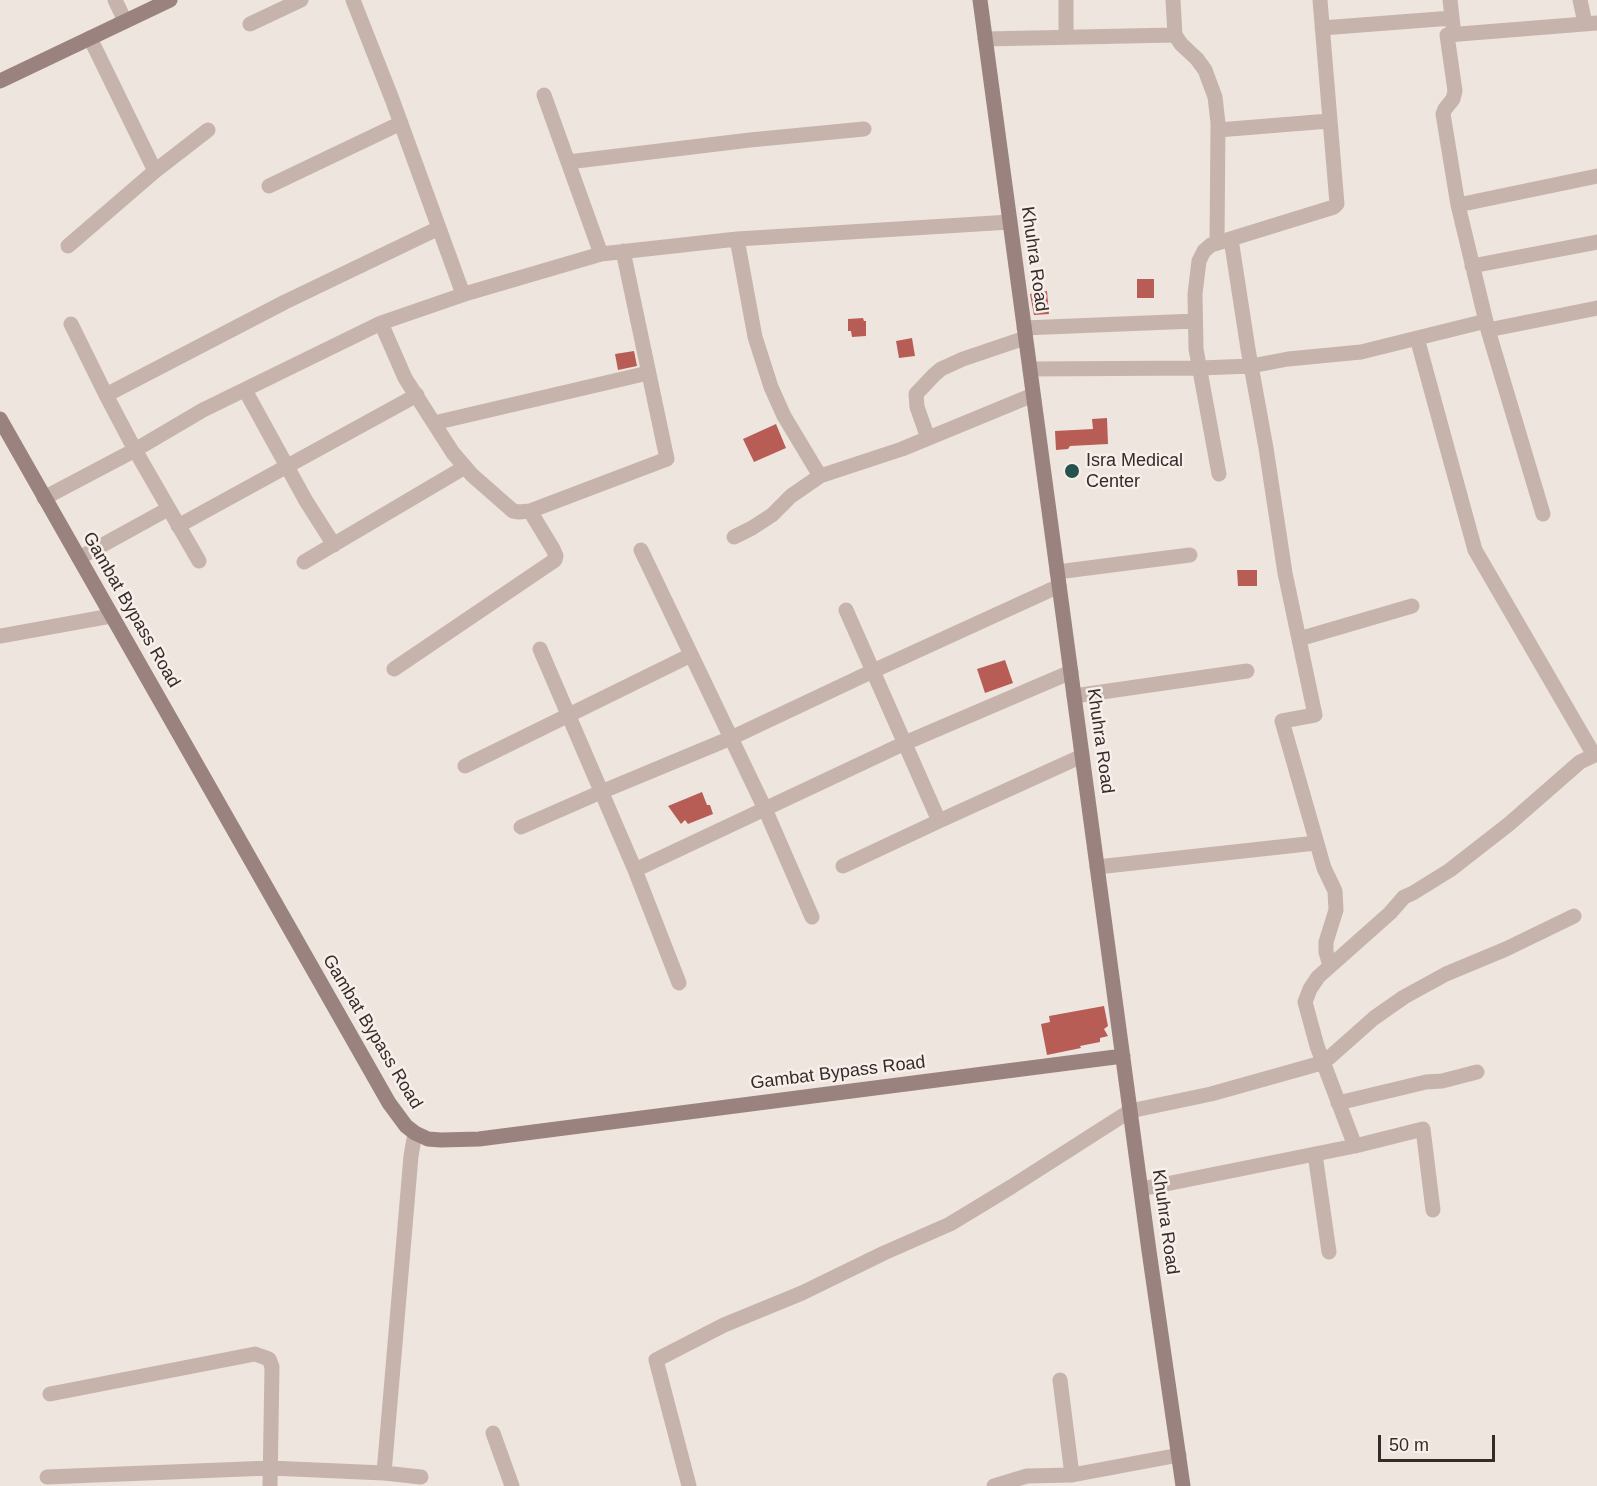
<!DOCTYPE html>
<html>
<head>
<meta charset="utf-8">
<style>
  body { margin:0 }
  #map { position:relative; width:1597px; height:1486px; overflow:hidden; background:#efe5df; font-family:Helvetica,sans-serif }
  canvas { display:block }
  .scale { position:absolute; left:1378px; top:1435px; width:117px; height:27px; box-sizing:border-box; border:3px solid #352c2a; border-top:0; padding-left:8px; font-size:18px; line-height:21px; white-space:nowrap; color:#352c2a; -webkit-text-stroke:4px #f8efeb; paint-order:stroke }
</style>
</head>
<body>
<div id="map">
<canvas width="1597" height="1486"></canvas>
<div class="scale">50 m</div>
</div>
<script>
const g = document.querySelector('canvas').getContext('2d');
g.lineJoin = 'round';
function fillPath(path, color) { g.fillStyle = color; g.fill(path, 'evenodd'); }
const toPath = rows => new Path2D(rows.map(r => 'M' + r).join(''));
function trace(path, color, width, dash) { g.strokeStyle = color; g.lineWidth = width; g.lineCap = dash ? 'butt' : 'round'; g.setLineDash(dash || []); g.stroke(path); }
function label(font, color, halo, rows, align = 'center') {
  g.font = font + ' Helvetica,sans-serif'; g.lineWidth = 5; g.setLineDash([]); g.textBaseline = 'middle'; g.strokeStyle = halo; g.fillStyle = color; for (const [text, x, y, turn = 0] of rows) {
    g.save(); g.translate(x, y); g.rotate((+turn || 0) * Math.PI / 180); g.textAlign = isNaN(turn) ? turn : align; if (halo) g.strokeText(text, 0, 0); g.fillText(text, 0, 0); g.restore();
  }
}
const building = toPath([
  [1137,279,1154,279,1154,298,1137,298],
  [1047,291,1049,314,1034,315,1030,294],
  [863,318,864,321,866,321,866,336,852,337,851,331,848,331,848,319],
  [912,338,915,356,899,358,896,341],
  [634,351,637,366,618,370,615,354],
  [1107,418,1108,444,1070,446,1068,449,1056,450,1055,431,1093,429,1092,419],
  [776,424,786,448,754,462,743,439],
  [1237,570,1257,570,1257,586,1238,586],
  [1005,660,1013,683,985,693,977,669],
  [702,792,707,805,710,805,713,814,688,824,685,820,681,824,668,806],
  [1104,1006,1108,1026,1104,1029,1108,1036,1100,1038,1100,1042,1080,1046,1081,1048,1047,1055,1041,1024,1050,1022,1049,1016]
]);
const street = toPath([
  [115,0,125,21],
  [353,0,392,99,463,294],
  [1066,0,1066,37],
  [1173,0,1175,35,1181,44,1197,59,1205,70,1215,97,1218,123,1217,243],
  [1450,0,1453,26],
  [1580,0,1585,23],
  [250,24,301,0],
  [1322,28,1452,18],
  [90,38,155,171],
  [985,39,1175,35],
  [544,95,601,254],
  [1218,130,1329,121],
  [568,162,750,140,864,129],
  [269,186,401,123],
  [1458,205,1597,176],
  [737,239,755,337,771,387,784,416,820,476],
  [1231,239,1248,349,1266,448,1285,573,1315,715,1282,721,1324,868,1335,891,1336,910,1326,942,1326,952,1330,966],
  [68,246,155,171,208,130],
  [1472,266,1597,242],
  [381,323,405,378,453,453,472,475,513,511,519,512,530,511,553,549,556,556,555,560,394,669],
  [71,324,106,395,135,450,199,561],
  [1024,328,1195,321],
  [1488,330,1597,308],
  [1417,338,1475,550,1594,755],
  [1030,369,1200,368,1251,366,1288,359,1361,352,1486,321],
  [245,390,306,501,334,545],
  [106,395,285,302,439,228],
  [434,423,648,373],
  [928,438,917,407,916,394,934,375,941,369,963,359,1025,338],
  [1219,474,1196,349,1195,294,1199,261,1204,251,1211,245,1334,207,1337,204,1320,0],
  [44,498,135,450,203,410,381,323,468,293,601,254,737,239,1010,222],
  [530,511,667,459,623,251],
  [1543,514,1488,330,1458,205,1443,114,1445,109,1453,99,1455,91,1447,35,1597,23],
  [178,526,417,395],
  [734,537,752,528,772,515,791,496,820,476,902,449,1033,395],
  [641,550,765,809,812,917],
  [79,558,168,509],
  [304,562,465,467],
  [1057,572,1190,555],
  [846,610,939,821],
  [0,636,111,616],
  [1299,639,1412,606],
  [540,649,635,870,679,983],
  [1074,696,1247,671],
  [465,766,691,655],
  [521,827,601,792,731,738,873,671,1059,586],
  [843,866,939,821,1082,756],
  [1097,867,1316,843],
  [635,870,905,743,1071,672],
  [1338,1103,1426,1082,1442,1081,1477,1072],
  [1355,1146,1317,1046,1305,1002,1310,989,1318,977,1390,913,1404,897,1413,893,1450,870,1509,824,1580,762,1597,754],
  [1315,1154,1329,1252],
  [1141,1189,1355,1146,1423,1129,1433,1210],
  [1060,1380,1072,1475],
  [50,1394,255,1354,269,1359,272,1367,270,1486],
  [493,1433,512,1486],
  [384,1473,411,1156,415,1133],
  [47,1477,270,1468,384,1473,421,1477],
  [689,1486,656,1360,724,1325,802,1293,884,1253,950,1224,1011,1187,1130,1111,1211,1094,1318,1064,1330,1057,1374,1018,1404,997,1446,974,1506,949,1574,916],
  [994,1486,1027,1476,1072,1475,1179,1455]
]);
const secondary = toPath([
  [980,0,1149,1251,1183,1486],
  [0,81,170,0],
  [0,419,389,1103,406,1126,415,1133,428,1139,441,1140,479,1139,1123,1056]
]);
const markers = [
  [1072,471,8,"#25524d"]
];
const streetNames = [
  ["Khuhra Road",1034,259,82],
  ["Gambat Bypass Road",131,610,60],
  ["Khuhra Road",1100,741,82],
  ["Gambat Bypass Road",372,1032,59],
  ["Gambat Bypass Road",838,1073,-7],
  ["Khuhra Road",1165,1222,82]
];
const poiNames = [
  ["Isra Medical",1086,461],
  ["Center",1086,482]
];
fillPath(building, '#b75d56');
trace(street, '#c6b4ac', 15);
trace(secondary, '#9a837e', 15);
for (const [x, y, r, color] of markers) { const dot = new Path2D(); dot.arc(x, y, r, 0, 2 * Math.PI); g.fillStyle = color; g.fill(dot); trace(dot, '#f8efeb', 2); }
label('18px', '#352c2a', '#f8efeb', streetNames);
label('18px', '#352c2a', '#f8efeb', poiNames, 'left');
</script>
</body>
</html>
